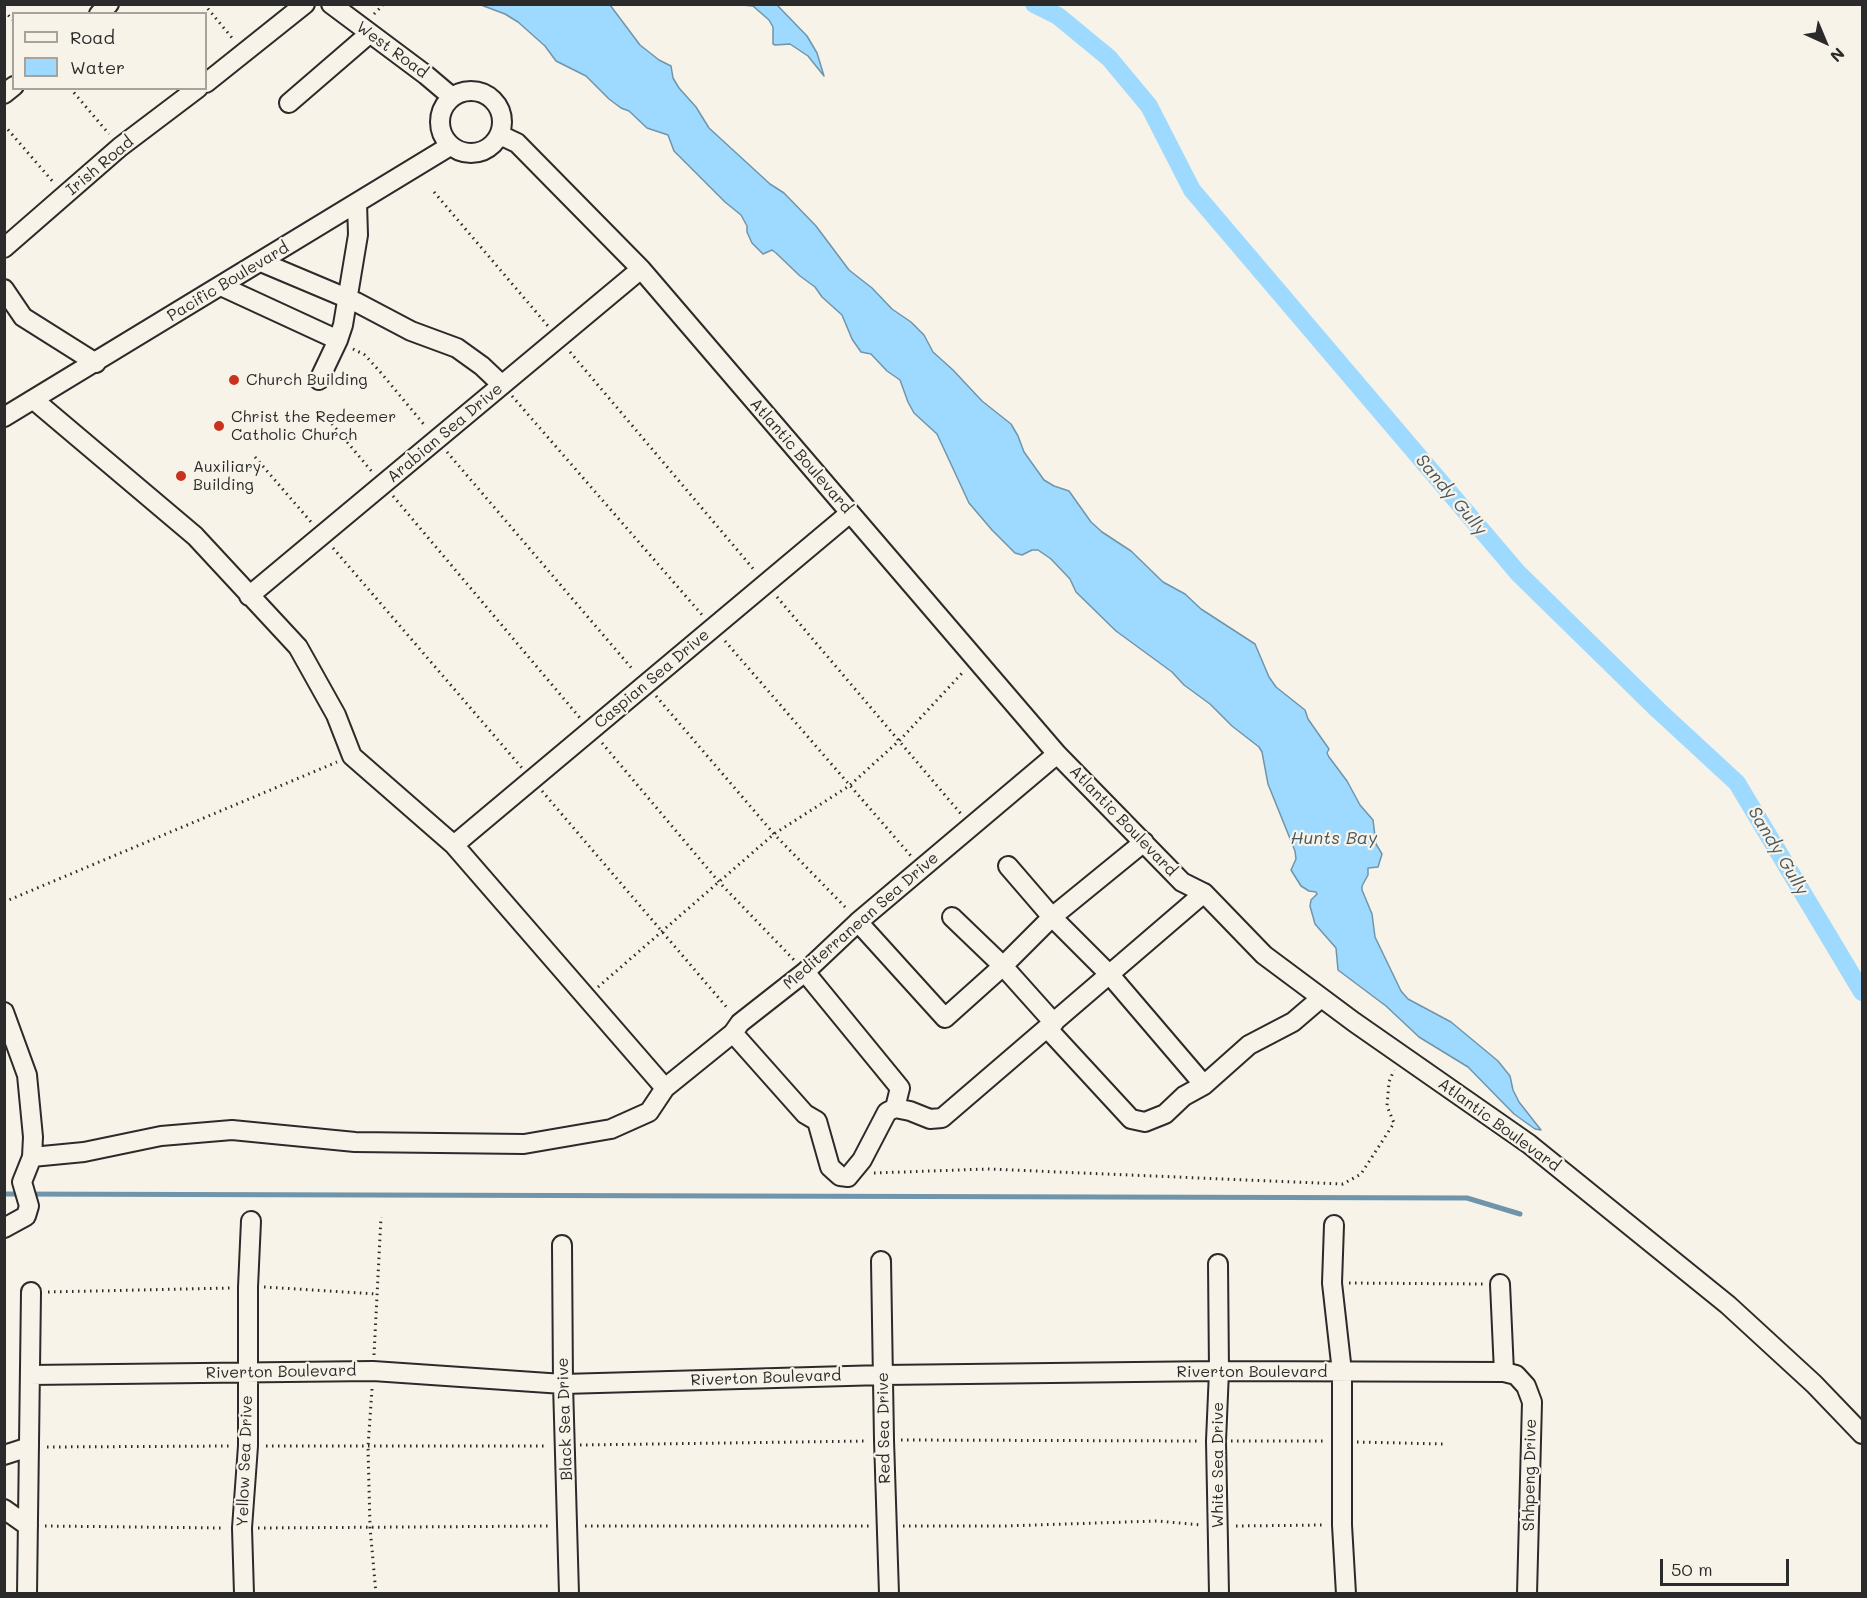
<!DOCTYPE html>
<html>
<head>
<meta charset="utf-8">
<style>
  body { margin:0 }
  #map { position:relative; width:1867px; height:1598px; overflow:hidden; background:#f7f3e8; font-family:Mali,sans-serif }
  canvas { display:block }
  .frame { position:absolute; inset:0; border:6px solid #2b2b2b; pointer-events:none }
  .legend { position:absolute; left:12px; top:12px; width:195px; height:78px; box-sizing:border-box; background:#f7f3e8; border:2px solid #a5a39c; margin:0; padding:8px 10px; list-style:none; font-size:18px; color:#2b2b2b }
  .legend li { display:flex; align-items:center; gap:12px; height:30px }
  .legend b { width:30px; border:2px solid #a5a39c }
  .north { position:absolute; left:1795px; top:12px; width:60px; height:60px; -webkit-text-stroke:4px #f7f3e8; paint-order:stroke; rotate:136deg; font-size:16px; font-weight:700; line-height:24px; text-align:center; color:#2b2b2b }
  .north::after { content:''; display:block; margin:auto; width:21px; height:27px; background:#2b2b2b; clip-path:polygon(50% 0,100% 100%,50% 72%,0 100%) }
  .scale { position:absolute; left:1660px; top:1559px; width:129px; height:27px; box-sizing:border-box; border:3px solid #2b2b2b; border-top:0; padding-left:8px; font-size:18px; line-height:21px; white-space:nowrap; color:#2b2b2b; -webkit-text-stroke:4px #f7f3e8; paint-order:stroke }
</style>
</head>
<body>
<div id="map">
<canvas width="1867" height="1598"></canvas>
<div class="frame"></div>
<ul class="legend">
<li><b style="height:8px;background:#f7f3e8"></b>Road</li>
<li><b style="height:16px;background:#9edaff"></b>Water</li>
</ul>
<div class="north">N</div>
<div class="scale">50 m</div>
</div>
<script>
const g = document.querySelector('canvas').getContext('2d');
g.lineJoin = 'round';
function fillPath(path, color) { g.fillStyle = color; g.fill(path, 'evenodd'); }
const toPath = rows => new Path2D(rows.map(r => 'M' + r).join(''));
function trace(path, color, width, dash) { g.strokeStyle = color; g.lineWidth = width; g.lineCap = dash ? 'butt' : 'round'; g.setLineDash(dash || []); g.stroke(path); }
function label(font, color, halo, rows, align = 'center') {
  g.font = font + ' Mali,sans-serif'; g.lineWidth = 4.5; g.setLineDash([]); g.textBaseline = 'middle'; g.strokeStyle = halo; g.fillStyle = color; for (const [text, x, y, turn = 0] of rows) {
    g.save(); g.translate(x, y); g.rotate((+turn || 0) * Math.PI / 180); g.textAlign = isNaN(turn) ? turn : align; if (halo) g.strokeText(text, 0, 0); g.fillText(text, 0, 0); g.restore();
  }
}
const water = toPath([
  [481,5,610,5,640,45,659,60,671,66,673,78,679,88,696,107,709,128,770,184,784,193,816,226,849,270,872,288,892,309,911,322,924,335,933,352,953,370,982,401,1011,424,1018,436,1024,452,1044,480,1054,486,1069,491,1091,522,1102,532,1131,551,1163,582,1185,594,1201,609,1255,644,1269,677,1276,687,1305,710,1308,719,1329,749,1327,753,1329,757,1347,781,1360,805,1373,820,1376,844,1382,854,1378,867,1368,868,1368,875,1362,886,1362,890,1372,914,1375,937,1401,991,1408,999,1451,1022,1498,1061,1510,1076,1513,1090,1519,1102,1541,1130,1535,1129,1514,1114,1468,1067,1419,1037,1386,1006,1338,970,1336,948,1315,924,1310,906,1311,900,1317,894,1316,892,1309,891,1301,886,1291,870,1296,859,1295,851,1268,784,1262,752,1259,747,1232,726,1210,704,1184,685,1172,672,1116,631,1076,592,1070,579,1051,559,1038,550,1032,550,1022,555,1015,553,992,530,969,503,937,434,914,413,908,402,900,380,887,371,871,354,861,352,852,339,842,315,822,297,815,287,800,276,776,253,772,250,763,254,752,243,747,232,747,226,741,215,725,202,674,151,668,135,647,128,629,111,621,108,609,99,586,76,556,61,545,46,518,22,505,14,481,5],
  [742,5,777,5,807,36,817,53,824,76,808,56,790,44,775,45,773,44,773,27,769,20,753,6,742,5]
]);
const stream = toPath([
  [4,1194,1467,1198,1520,1214]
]);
const canal = toPath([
  [1034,4,1058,16,1109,58,1149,106,1192,190,1518,573,1658,710,1737,783,1862,992]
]);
const path = toPath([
  [204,4,233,39],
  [4,11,14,21],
  [374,14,384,4],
  [70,88,109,134],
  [4,125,54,183],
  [434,192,548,326],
  [353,349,365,355,382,374,426,427],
  [570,352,755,571],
  [512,396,703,616],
  [328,419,373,473],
  [447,452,634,671],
  [255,457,311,522],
  [393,496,580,718],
  [333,548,522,768],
  [777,597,961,814],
  [725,641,911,856],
  [656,696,774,834,848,910],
  [602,743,719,882,795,961],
  [542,791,729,1010],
  [4,902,337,762],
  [598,987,774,834,849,786,900,740,964,671],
  [874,1173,987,1169,1343,1184,1361,1174,1394,1123,1387,1106,1389,1082,1394,1070],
  [1349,1283,1483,1284],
  [264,1287,376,1294],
  [48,1292,230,1288],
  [374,1355,381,1217],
  [372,1389,368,1447,370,1527,376,1594],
  [901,1440,1201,1441],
  [1231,1441,1327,1441],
  [1357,1442,1443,1444],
  [580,1445,868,1441],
  [266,1446,547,1446],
  [47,1447,232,1446],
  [45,1526,224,1528],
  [585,1526,869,1526],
  [903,1526,1005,1526,1157,1521,1202,1525],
  [1236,1526,1325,1525],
  [258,1528,551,1526]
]);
const minor = toPath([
  [331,4,426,75,452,97],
  [99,14,109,4],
  [206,83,305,4],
  '440 122a31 31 0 1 1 62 0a31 31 0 1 1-62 0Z',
  [4,94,14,86],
  [289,103,369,34],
  [500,135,517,143,641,269,1057,754,1182,882,1204,893,1264,955,1354,1022,1529,1144,1728,1305,1814,1384,1862,1434],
  [4,248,120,147,198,88],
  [261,262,356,302,411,331,457,348,482,366,502,385],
  [221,286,338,340],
  [4,289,23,317,96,363],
  [319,380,338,340,343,325,358,235,357,203],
  [34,400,195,536,298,647,336,715,352,756,454,845,665,1088],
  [4,417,450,146],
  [249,596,641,269],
  [454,845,850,513],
  [1008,866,1052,917,1110,975,1204,1085],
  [952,917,1003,966,1054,1023],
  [858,922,945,1018,1003,966,1052,917,1144,842],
  [805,972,900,1088,895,1108],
  [4,1012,27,1075,33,1137,32,1157,22,1182,29,1206,26,1216,4,1228],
  [1047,1028,1131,1119,1145,1122,1165,1114,1184,1096,1204,1085,1249,1045,1293,1022,1321,998],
  [733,1033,805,1114,817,1121,830,1167,840,1176,848,1177,862,1160,887,1112,895,1108,910,1111,930,1119,942,1118,1204,893],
  [32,1157,84,1152,161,1136,232,1130,355,1142,524,1144,611,1129,649,1112,665,1088,733,1033,740,1023,805,972,858,922,1057,754],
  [1334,1225,1332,1283,1342,1372,1342,1525,1346,1594],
  [562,1245,563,1384,569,1594],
  [881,1261,884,1440,889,1594],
  [1218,1264,1219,1371,1216,1441,1219,1594],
  [1500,1284,1504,1372],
  [30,1375,373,1371,563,1384,883,1375,1219,1371,1504,1372,1516,1375,1526,1386,1532,1402,1527,1594],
  [4,1455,29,1447],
  [4,1509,28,1526],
  [27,1594,31,1292],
  [244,1594,242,1528,248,1446,248,1287,251,1221]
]);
const markers = [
  [234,380,6,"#c8321e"],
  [219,426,6,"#c8321e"],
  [181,476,6,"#c8321e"]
];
const streetNames = [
  ["West Road",392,50,36],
  ["Irish Road",100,166,-40],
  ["Pacific Boulevard",228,282,-31],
  ["Arabian Sea Drive",445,433,-40],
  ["Atlantic Boulevard",801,456,49],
  ["Caspian Sea Drive",652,679,-40],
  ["Atlantic Boulevard",1123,821,46],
  ["Mediterranean Sea Drive",861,921,-41],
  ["Atlantic Boulevard",1499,1125,36],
  ["Riverton Boulevard",281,1372,-1],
  ["Riverton Boulevard",1252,1372],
  ["Riverton Boulevard",766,1378,-2],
  ["Black Sea Drive",565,1419,-92],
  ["Red Sea Drive",884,1428,-91],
  ["Yellow Sea Drive",245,1461,-88],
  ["White Sea Drive",1218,1465,-90],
  ["Shhpeng Drive",1530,1475,-89]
];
const poiNames = [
  ["Church Building",246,380],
  ["Christ the Redeemer",231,417],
  ["Catholic Church",231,435],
  ["Auxiliary",193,467],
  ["Building",193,485]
];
const waterNames = [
  ["Sandy Gully",1451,495,50],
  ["Hunts Bay",1334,838],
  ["Sandy Gully",1778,851,59]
];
fillPath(water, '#9edaff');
trace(water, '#7094aa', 1.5);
trace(stream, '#7094aa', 5);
trace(canal, '#9edaff', 18);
trace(minor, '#2b2b2b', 22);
trace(path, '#2b2b2b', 3, [1.5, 4.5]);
trace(minor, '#f7f3e8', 18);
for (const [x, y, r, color] of markers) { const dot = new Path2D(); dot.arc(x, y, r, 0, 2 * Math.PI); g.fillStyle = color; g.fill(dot); trace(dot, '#f7f3e8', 2); }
label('16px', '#2b2b2b', '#f7f3e8', streetNames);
label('16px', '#2b2b2b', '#f7f3e8', poiNames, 'left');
label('italic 18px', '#485760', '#f7f3e8', waterNames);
</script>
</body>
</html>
